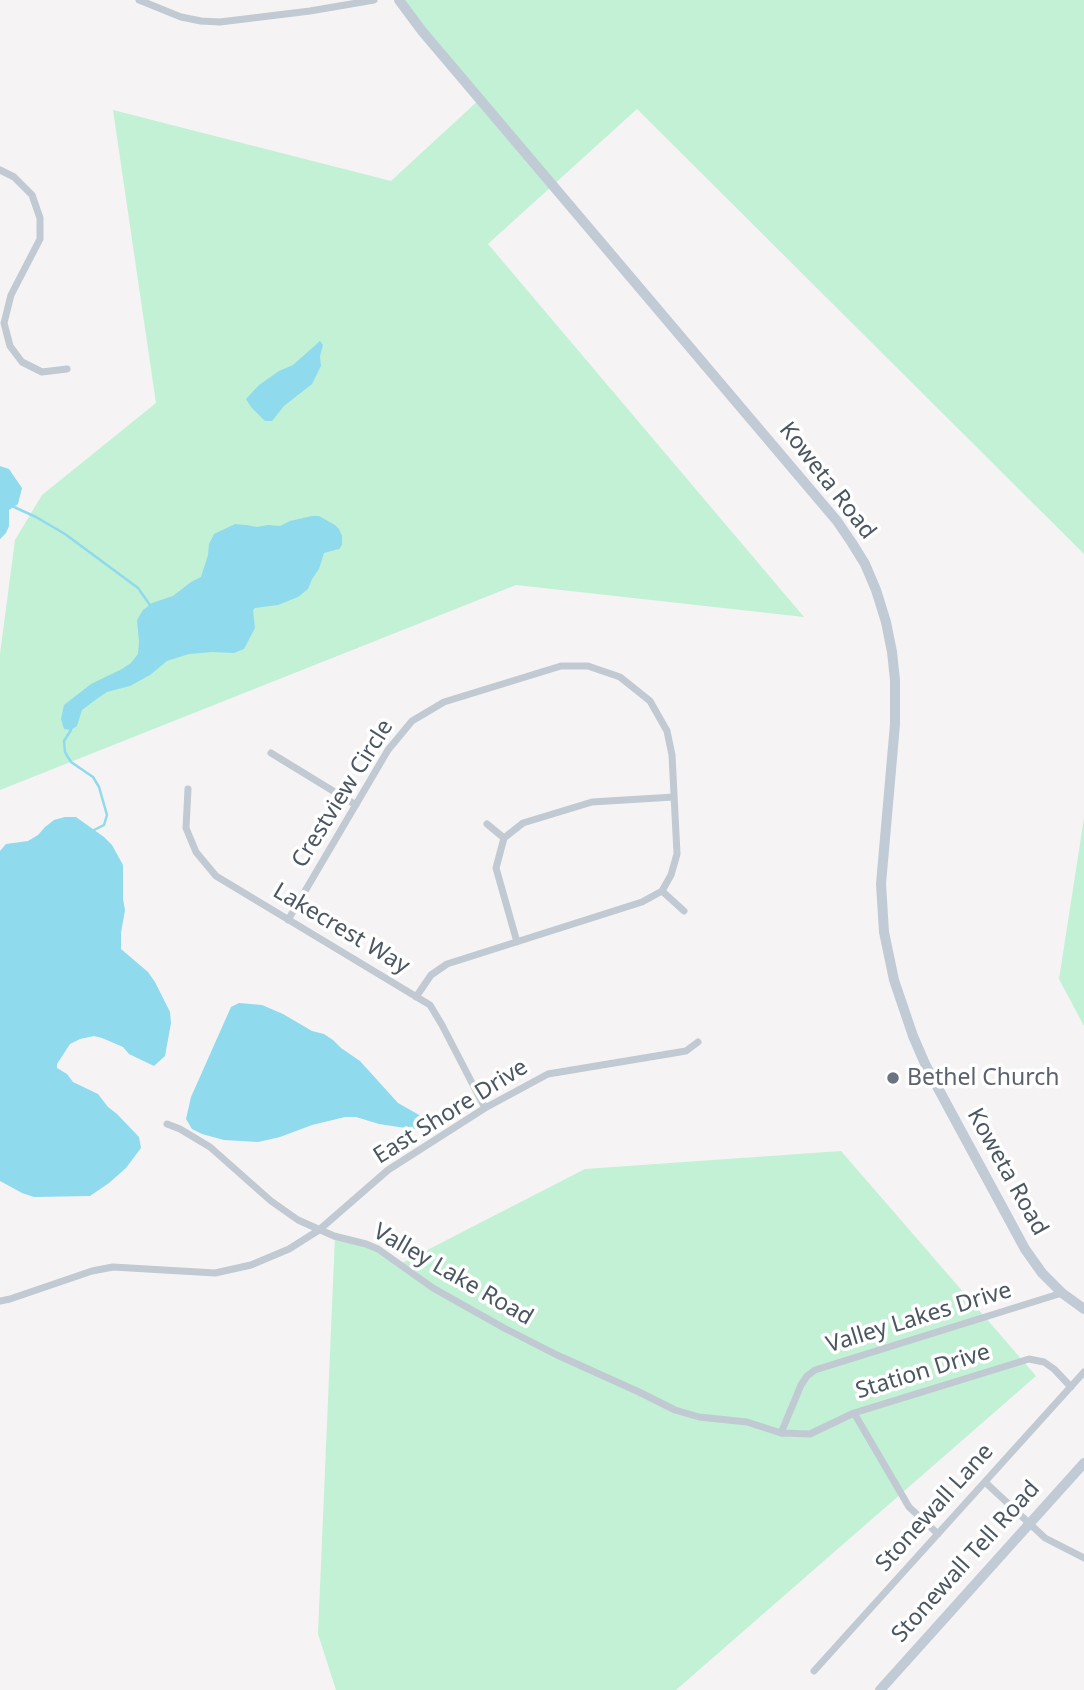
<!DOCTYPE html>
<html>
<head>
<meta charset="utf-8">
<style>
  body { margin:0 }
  canvas { display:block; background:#f5f3f3 }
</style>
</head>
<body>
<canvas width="1084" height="1690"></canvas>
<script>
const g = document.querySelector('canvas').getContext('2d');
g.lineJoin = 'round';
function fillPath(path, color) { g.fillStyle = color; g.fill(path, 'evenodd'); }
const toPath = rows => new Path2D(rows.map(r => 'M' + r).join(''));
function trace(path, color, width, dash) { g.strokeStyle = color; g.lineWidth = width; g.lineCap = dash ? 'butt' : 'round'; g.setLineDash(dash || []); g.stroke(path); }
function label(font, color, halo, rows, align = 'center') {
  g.font = font + ' "Noto Sans",sans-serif'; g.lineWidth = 7; g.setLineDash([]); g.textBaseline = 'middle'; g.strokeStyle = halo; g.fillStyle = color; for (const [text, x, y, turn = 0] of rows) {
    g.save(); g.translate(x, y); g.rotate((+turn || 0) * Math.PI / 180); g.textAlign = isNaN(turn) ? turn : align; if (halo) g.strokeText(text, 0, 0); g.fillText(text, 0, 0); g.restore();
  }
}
const green = toPath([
  [400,0,1084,0,1084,554,637,109,488,244,804,617,516,585,0,790,0,654,15,540,42,495,156,403,113,110,391,181,481,98],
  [1084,818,1084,1026,1059,979],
  [841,1151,1036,1376,676,1690,336,1690,318,1634,335,1236,359,1239,398,1265,585,1169]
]);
const water = toPath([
  [320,341,323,345,320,356,321,366,312,384,284,406,272,421,265,421,251,407,246,399,259,385,279,371,293,365],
  [0,466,9,469,22,488,18,504,9,510,9,526,6,533,0,539],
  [312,516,319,516,335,525,339,529,342,536,342,545,339,549,324,553,319,569,312,579,308,589,298,597,278,605,255,608,253,610,255,628,244,649,234,653,212,652,189,654,167,661,150,675,130,686,107,692,98,698,82,710,77,726,71,730,64,729,61,719,64,705,91,684,122,669,131,663,138,654,139,642,137,620,143,610,152,603,173,596,191,582,201,577,208,555,209,544,214,534,235,524,246,525,257,527,268,525,280,526,290,521],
  [65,817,76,817,104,837,112,845,123,865,123,899,125,910,121,933,121,949,148,972,155,982,170,1012,171,1023,165,1056,154,1066,129,1054,123,1047,102,1038,94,1036,80,1039,70,1044,57,1064,57,1068,67,1074,73,1082,98,1094,108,1107,117,1114,139,1137,141,1148,126,1168,109,1183,90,1196,34,1197,22,1193,0,1181,0,851,6,844,28,841,38,835,45,827,54,820],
  [239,1003,262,1005,283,1014,312,1031,324,1034,333,1040,341,1048,360,1061,398,1103,428,1120,431,1123,429,1129,412,1129,379,1124,356,1117,345,1117,312,1125,280,1137,258,1142,224,1140,202,1134,192,1129,186,1119,191,1097,231,1007]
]);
const stream = toPath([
  [14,507,36,517,65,534,138,588,150,605],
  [71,730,64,741,65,752,71,762,93,777,99,787,107,815,104,825,94,830]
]);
const street = toPath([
  [139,0,181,17,201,21,220,22,310,11,374,0],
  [0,170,14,177,32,195,40,218,40,239,11,295,4,323,10,346,22,362,42,372,67,369],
  [271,753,356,805],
  [188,789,186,828,196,852,216,876,430,1005,442,1025,485,1108],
  [487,824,504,838],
  [662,891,684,911],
  [288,920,388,750,412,721,444,702,561,666,588,666,620,677,650,701,667,731,672,755,677,854,671,875,662,891,642,902,447,964,431,975,416,997],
  [517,942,496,868,504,838,523,823,592,802,674,797],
  [167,1124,180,1129,210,1147,271,1201,298,1220,334,1236,366,1244,378,1249,433,1288,504,1328,557,1355,639,1392,675,1410,699,1417,747,1422,781,1433,810,1434,854,1413,1029,1359,1044,1362,1054,1369,1071,1387],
  [0,1301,10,1299,92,1271,113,1267,215,1273,251,1265,289,1249,319,1230,388,1170,485,1108,548,1074,686,1051,698,1042],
  [854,1413,909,1507,938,1534],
  [781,1433,801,1385,807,1376,815,1370,1062,1293],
  [985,1482,1045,1538,1084,1558],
  [814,1671,1084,1372]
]);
const secondary = toPath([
  [399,0,422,31,837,521,852,543,865,564,876,590,886,622,892,652,895,680,895,724,881,884,884,932,894,980,913,1036,926,1066,1025,1249,1042,1273,1062,1293,1084,1309],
  [880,1690,1084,1463]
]);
const markers = [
  [893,1078,7,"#6b7280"]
];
const streetNames = [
  ["Koweta Road",827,481,52],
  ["Crestview Circle",343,794,-58],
  ["Lakecrest Way",341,929,31],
  ["East Shore Drive",451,1112,-32],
  ["Koweta Road",1007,1172,61],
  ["Valley Lake Road",453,1275,30],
  ["Valley Lakes Drive",919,1318,-17],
  ["Station Drive",923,1372,-17],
  ["Stonewall Lane",935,1508,-48],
  ["Stonewall Tell Road",966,1562,-48]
];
const worshipNames = [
  ["Bethel Church",907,1078]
];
fillPath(green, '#c3f1d5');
fillPath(water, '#90daee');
trace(stream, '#90daee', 2.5);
trace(street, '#c1cad2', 7);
trace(secondary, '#c1cbd6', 10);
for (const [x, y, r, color] of markers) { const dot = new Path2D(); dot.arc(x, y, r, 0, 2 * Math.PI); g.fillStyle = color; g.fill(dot); trace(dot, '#fff', 2.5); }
label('23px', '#4a5661', '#fff', streetNames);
label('23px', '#5b616d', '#fff', worshipNames, 'left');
</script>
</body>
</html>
